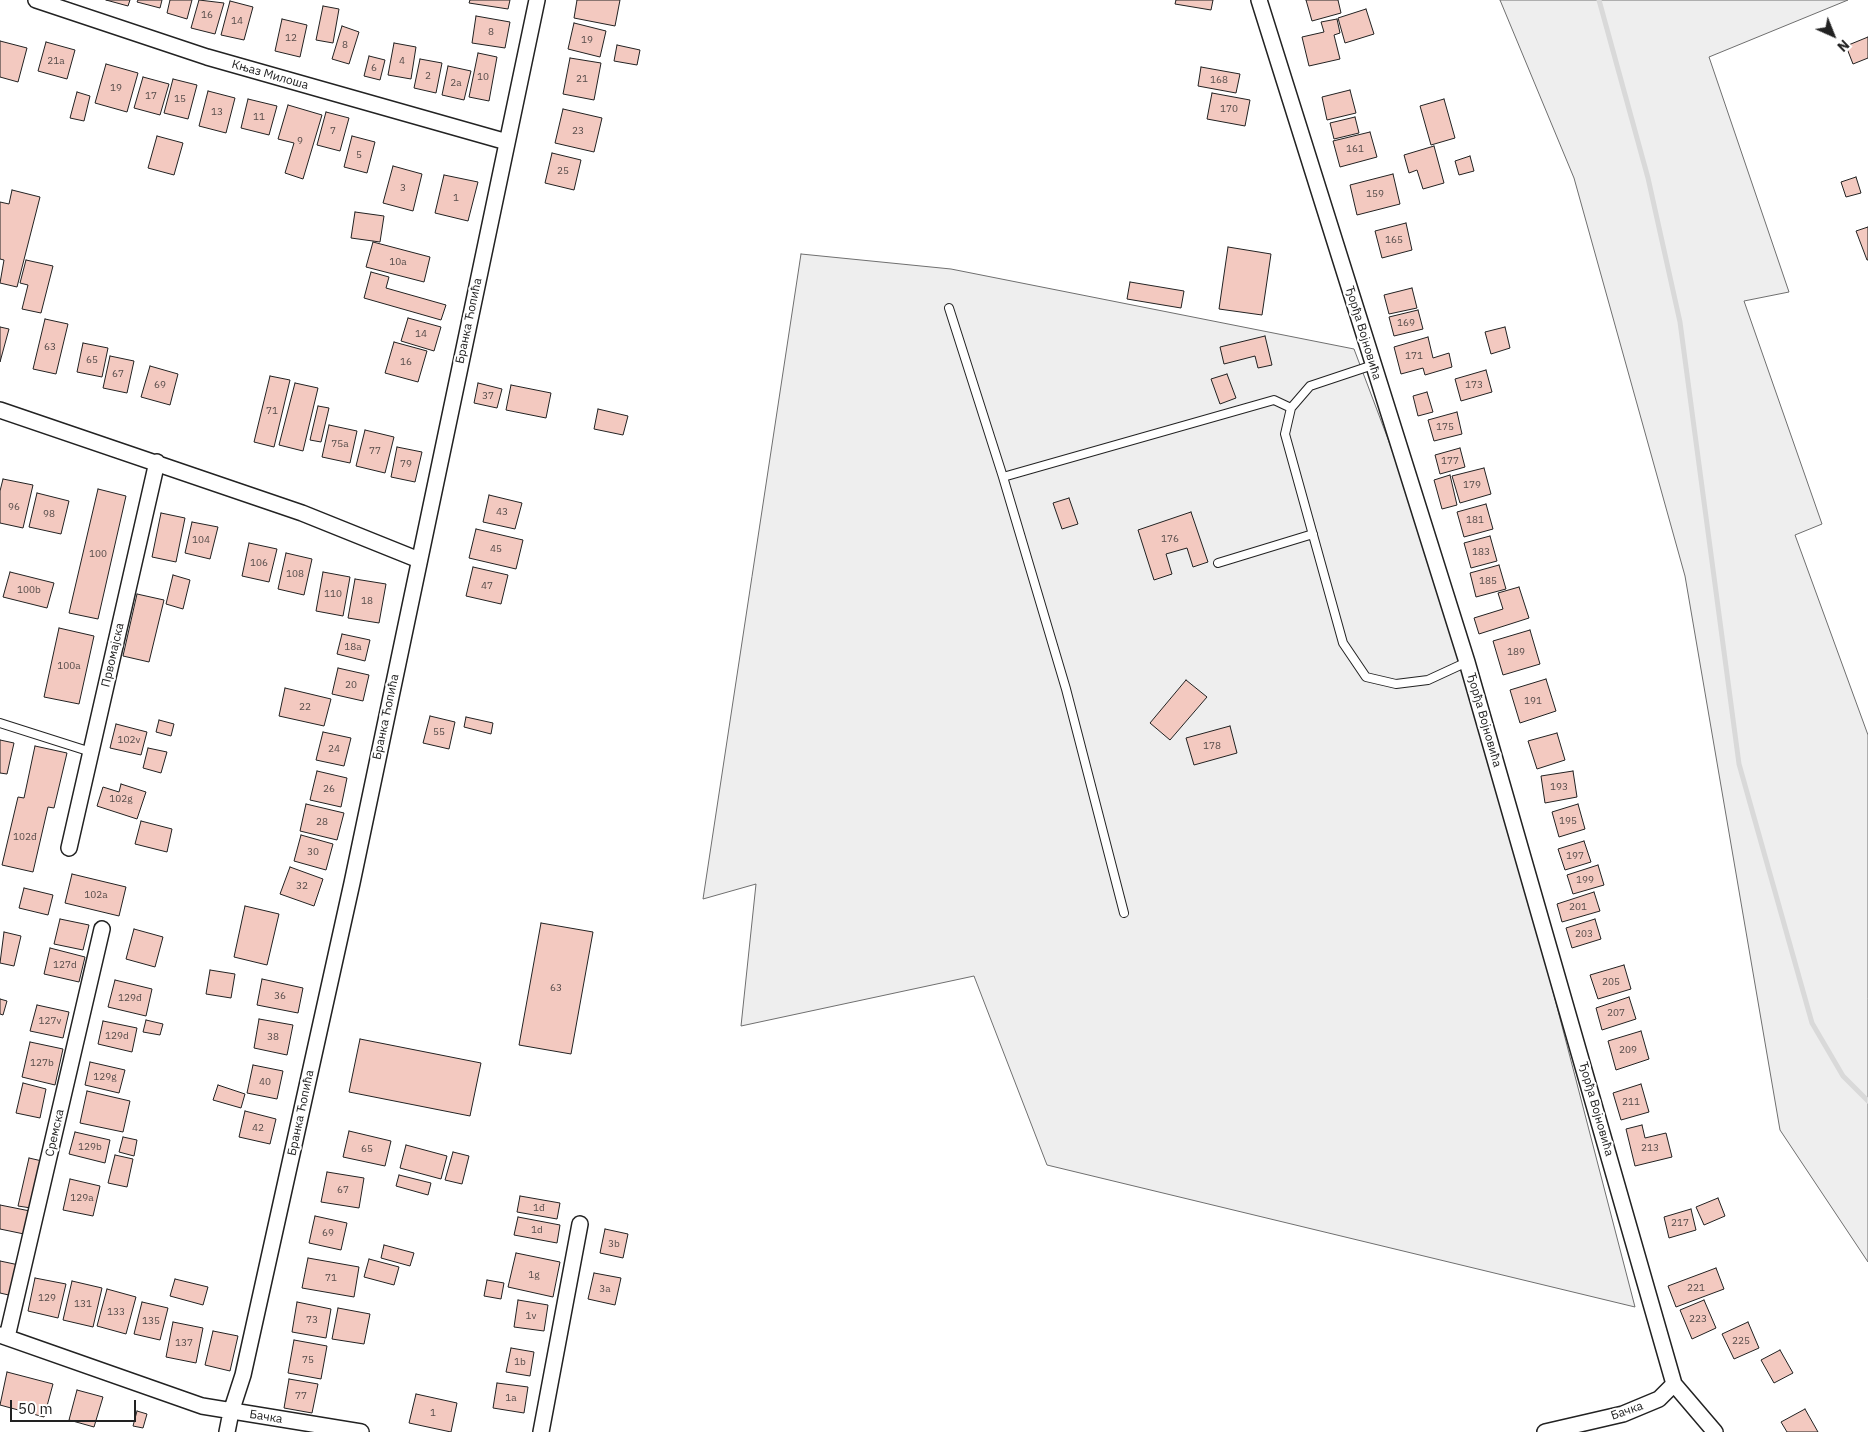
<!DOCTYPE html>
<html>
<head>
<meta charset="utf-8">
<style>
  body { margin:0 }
  #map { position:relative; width:1868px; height:1432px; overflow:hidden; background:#fff; font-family:"IBM Plex Sans",sans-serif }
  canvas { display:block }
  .north { position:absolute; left:1808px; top:10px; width:50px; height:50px; -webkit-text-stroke:4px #fff; paint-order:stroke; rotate:136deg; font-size:14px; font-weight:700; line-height:20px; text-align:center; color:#222 }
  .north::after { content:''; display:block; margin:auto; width:18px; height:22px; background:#222; clip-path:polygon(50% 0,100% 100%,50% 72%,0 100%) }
  .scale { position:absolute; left:10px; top:1400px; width:126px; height:22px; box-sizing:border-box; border:2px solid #222; border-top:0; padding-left:6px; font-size:15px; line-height:18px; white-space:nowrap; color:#222; -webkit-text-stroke:4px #fff; paint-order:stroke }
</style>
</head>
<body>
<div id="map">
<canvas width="1868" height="1432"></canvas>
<div class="north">N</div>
<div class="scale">50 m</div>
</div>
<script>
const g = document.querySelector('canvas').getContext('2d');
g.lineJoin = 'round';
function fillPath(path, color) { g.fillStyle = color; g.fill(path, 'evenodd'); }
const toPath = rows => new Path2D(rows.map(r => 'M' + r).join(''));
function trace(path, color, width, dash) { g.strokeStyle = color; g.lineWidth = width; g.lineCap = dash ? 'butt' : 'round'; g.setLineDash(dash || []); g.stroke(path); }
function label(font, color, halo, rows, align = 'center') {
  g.font = font + ' "IBM Plex Sans",sans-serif'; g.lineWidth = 4; g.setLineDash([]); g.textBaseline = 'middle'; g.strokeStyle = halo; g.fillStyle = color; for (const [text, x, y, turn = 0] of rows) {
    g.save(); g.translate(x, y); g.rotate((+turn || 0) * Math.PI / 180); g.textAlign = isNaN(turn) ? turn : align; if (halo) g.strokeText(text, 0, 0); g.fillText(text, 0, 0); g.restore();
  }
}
const green = toPath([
  [1500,0,1848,0,1709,57,1789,292,1744,301,1822,524,1795,535,1868,735,1868,1262,1780,1130,1685,576,1574,178,1500,0],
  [801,254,951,269,1354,349,1457,622,1635,1307,1047,1165,974,976,741,1026,756,884,703,899,801,254]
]);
const stream = toPath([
  [1599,0,1648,178,1680,322,1739,764,1812,1023,1843,1076,1868,1101]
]);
const building = toPath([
  [106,0,130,0,128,6,106,0],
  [138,0,162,0,160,8,137,2,138,0],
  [170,0,192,0,187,19,167,13,170,0],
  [199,0,224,3,215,34,191,28,199,0],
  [470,0,510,0,508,9,469,3,470,0],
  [577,0,620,0,615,26,574,18,577,0],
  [1176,0,1213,0,1211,10,1175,4,1176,0],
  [1306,0,1338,0,1341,13,1312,21,1306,0],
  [230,1,253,7,244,40,221,35,230,1],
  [323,6,339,9,333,43,316,40,323,6],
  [1366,9,1374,34,1345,43,1338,18,1366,9],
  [476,16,510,22,505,48,472,43,476,16],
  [282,19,307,25,300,57,275,51,282,19],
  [1337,19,1340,33,1334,35,1340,59,1309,66,1302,37,1324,32,1321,22,1337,19],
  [574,23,606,31,600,57,568,49,574,23],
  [342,26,359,32,349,64,332,59,342,26],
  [1868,37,1868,58,1853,64,1846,46,1868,37],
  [0,41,27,48,18,82,0,77,0,41],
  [46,42,75,50,67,79,38,71,46,42],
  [394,43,416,47,411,79,388,75,394,43],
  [617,45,640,50,637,65,614,61,617,45],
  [478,53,497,57,489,101,469,97,478,53],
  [369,56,385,60,380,80,364,76,369,56],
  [570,58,601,63,594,100,563,94,570,58],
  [420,59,442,63,436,93,414,88,420,59],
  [106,64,138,73,127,112,95,103,106,64],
  [448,66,471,71,464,100,442,95,448,66],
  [1201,67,1240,74,1236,93,1198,86,1201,67],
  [143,77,169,84,160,115,134,108,143,77],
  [173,79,197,85,188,119,164,113,173,79],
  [1350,90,1356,113,1327,120,1322,97,1350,90],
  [208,91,235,98,226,133,199,126,208,91],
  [77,92,90,96,84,121,70,118,77,92],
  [1212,93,1250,100,1245,126,1207,119,1212,93],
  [248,99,277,106,269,135,241,128,248,99],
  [1444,99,1455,138,1431,145,1420,106,1444,99],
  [288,105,322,115,303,179,285,173,294,143,278,139,288,105],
  [563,109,602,118,594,152,555,143,563,109],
  [326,112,349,118,340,151,317,145,326,112],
  [1355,117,1359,133,1334,139,1330,123,1355,117],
  [1370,132,1377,157,1340,167,1333,141,1370,132],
  [157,136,183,143,174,175,148,168,157,136],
  [352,136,375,142,367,173,344,167,352,136],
  [1434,146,1444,183,1423,189,1417,170,1409,173,1404,155,1434,146],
  [552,153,581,160,574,190,545,183,552,153],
  [1470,156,1474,171,1459,175,1455,161,1470,156],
  [393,166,422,174,413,211,383,203,393,166],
  [1393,174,1400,204,1357,215,1350,185,1393,174],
  [444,175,478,182,468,221,435,213,444,175],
  [1856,177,1861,193,1846,197,1841,182,1856,177],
  [12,190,40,197,17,287,0,283,4,260,0,259,0,202,9,204,12,190],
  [355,212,384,216,380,242,351,238,355,212],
  [1406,223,1412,250,1382,258,1375,231,1406,223],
  [1868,227,1868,260,1867,260,1856,231,1868,227],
  [373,242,430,257,424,282,366,267,373,242],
  [1228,247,1271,254,1262,315,1219,309,1228,247],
  [26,260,53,266,41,313,22,309,28,285,20,283,26,260],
  [371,272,389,277,386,288,446,305,441,320,364,298,371,272],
  [1130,282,1184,291,1181,308,1127,299,1130,282],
  [1412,288,1417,308,1389,314,1384,295,1412,288],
  [1418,310,1423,329,1394,336,1389,317,1418,310],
  [408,318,441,327,434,351,401,341,408,318],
  [45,319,68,324,56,374,33,369,45,319],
  [0,327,9,329,0,362,0,327],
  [1505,327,1510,348,1491,354,1485,332,1505,327],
  [1265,336,1272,365,1258,368,1255,356,1224,364,1220,347,1265,336],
  [1428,337,1433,358,1449,353,1452,367,1425,375,1423,368,1401,374,1394,347,1428,337],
  [394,342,427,351,418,382,385,373,394,342],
  [83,343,108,348,102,377,77,372,83,343],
  [110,356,134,361,127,393,103,388,110,356],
  [150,366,178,374,170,405,141,397,150,366],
  [1486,370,1492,392,1461,401,1455,379,1486,370],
  [1227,374,1236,398,1220,404,1211,379,1227,374],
  [270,376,290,380,274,447,254,442,270,376],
  [295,383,318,388,303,451,279,445,295,383],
  [478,383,502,389,497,408,474,403,478,383],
  [511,385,551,393,546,418,506,410,511,385],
  [1427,392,1433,412,1418,416,1413,396,1427,392],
  [318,406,329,408,321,442,310,440,318,406],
  [598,409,628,416,623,435,594,429,598,409],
  [1457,412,1462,434,1434,441,1428,420,1457,412],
  [329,425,357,431,350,463,322,457,329,425],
  [365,430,394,437,385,473,356,466,365,430],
  [397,447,422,452,415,482,391,477,397,447],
  [1460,448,1465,467,1440,474,1435,455,1460,448],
  [1484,468,1491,494,1460,503,1452,476,1484,468],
  [1450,475,1457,505,1442,509,1434,480,1450,475],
  [3,479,33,485,23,528,0,523,0,491,3,479],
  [98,489,126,496,98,619,69,613,98,489],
  [37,493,69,501,61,534,29,527,37,493],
  [489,495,522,503,515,529,483,522,489,495],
  [1069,498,1078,524,1062,529,1053,503,1069,498],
  [1486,504,1493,529,1464,537,1457,512,1486,504],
  [1191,512,1208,562,1193,567,1187,548,1166,554,1172,574,1154,580,1138,530,1191,512],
  [161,513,185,518,176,562,152,557,161,513],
  [192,522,218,527,210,559,185,553,192,522],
  [476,529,523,540,516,569,469,558,476,529],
  [1490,536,1497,561,1471,568,1464,543,1490,536],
  [249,543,277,549,269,582,242,576,249,543],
  [286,553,312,559,304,595,278,589,286,553],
  [1499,565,1506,589,1476,597,1470,573,1499,565],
  [473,567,508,575,501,604,466,596,473,567],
  [10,572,54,583,47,608,3,597,10,572],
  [323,572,350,577,343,616,316,611,323,572],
  [173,575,190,580,183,609,166,604,173,575],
  [355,579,386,584,379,623,348,618,355,579],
  [1519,587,1529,618,1479,634,1474,618,1503,609,1498,593,1519,587],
  [137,594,164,600,149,662,123,656,137,594],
  [59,628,94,636,79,704,44,697,59,628],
  [1530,630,1540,664,1503,675,1493,641,1530,630],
  [342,634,370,640,365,661,337,654,342,634],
  [338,668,369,675,363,701,332,694,338,668],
  [1546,679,1556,711,1520,723,1510,690,1546,679],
  [1186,680,1207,697,1170,740,1150,723,1186,680],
  [285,688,331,699,324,726,279,716,285,688],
  [430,716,455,722,449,749,423,743,430,716],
  [466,717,493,723,491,734,464,727,466,717],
  [159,720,174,724,171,736,156,732,159,720],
  [116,724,147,732,141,755,110,748,116,724],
  [1230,726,1237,753,1194,765,1186,738,1230,726],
  [323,732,351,738,344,766,316,760,323,732],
  [1557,733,1565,760,1537,769,1528,741,1557,733],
  [0,740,14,743,7,774,0,773,0,740],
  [35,746,67,753,54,808,48,807,33,872,2,865,18,797,24,798,35,746],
  [148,748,167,752,161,773,143,768,148,748],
  [317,771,347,778,341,807,310,800,317,771],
  [1573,771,1577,797,1545,803,1541,776,1573,771],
  [121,784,146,792,137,819,97,806,103,787,119,792,121,784],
  [306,804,344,813,337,840,300,831,306,804],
  [1578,804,1585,829,1559,837,1552,812,1578,804],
  [141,821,172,829,167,852,135,844,141,821],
  [301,835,333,844,326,870,294,861,301,835],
  [1584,841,1591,862,1565,870,1558,849,1584,841],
  [1598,865,1604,885,1573,894,1567,875,1598,865],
  [290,867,323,879,314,906,280,894,290,867],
  [72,874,126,887,119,916,65,903,72,874],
  [24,888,53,895,48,915,19,908,24,888],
  [1594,892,1600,911,1562,922,1557,904,1594,892],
  [245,906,279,914,267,965,234,957,245,906],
  [60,919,89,925,83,950,54,944,60,919],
  [1595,919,1601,939,1572,948,1566,928,1595,919],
  [541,923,593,932,571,1054,519,1045,541,923],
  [134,929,163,937,155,967,126,959,134,929],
  [4,932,21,936,14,966,0,963,4,932],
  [50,948,85,957,79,982,44,974,50,948],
  [1624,965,1631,989,1598,999,1590,975,1624,965],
  [210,970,235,974,231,998,206,994,210,970],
  [262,979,303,988,298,1013,257,1005,262,979],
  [115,980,152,989,146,1016,108,1007,115,980],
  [1629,997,1636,1019,1602,1030,1596,1008,1629,997],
  [0,999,7,1001,3,1015,0,1014,0,999],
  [37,1005,69,1012,63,1038,30,1031,37,1005],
  [259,1019,293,1025,287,1055,254,1048,259,1019],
  [146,1020,163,1024,160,1035,143,1032,146,1020],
  [103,1021,137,1028,132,1052,98,1044,103,1021],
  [1641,1031,1649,1059,1616,1070,1608,1041,1641,1031],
  [360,1039,481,1063,470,1116,349,1092,360,1039],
  [30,1042,63,1049,55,1085,22,1077,30,1042],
  [90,1062,125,1070,119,1093,85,1085,90,1062],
  [253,1065,283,1071,277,1099,247,1093,253,1065],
  [23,1083,46,1089,40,1118,16,1113,23,1083],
  [1641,1084,1649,1112,1621,1120,1613,1093,1641,1084],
  [218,1085,245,1094,241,1108,213,1100,218,1085],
  [87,1091,130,1101,123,1132,80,1123,87,1091],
  [245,1111,276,1119,270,1144,239,1137,245,1111],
  [1642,1125,1645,1138,1666,1133,1672,1157,1635,1166,1626,1129,1642,1125],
  [349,1131,391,1141,385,1166,343,1157,349,1131],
  [75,1132,110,1140,105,1163,69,1154,75,1132],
  [123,1137,137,1140,134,1156,119,1152,123,1137],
  [406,1145,447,1156,441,1179,400,1168,406,1145],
  [453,1152,469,1156,462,1184,445,1180,453,1152],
  [115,1155,133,1159,127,1187,108,1183,115,1155],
  [29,1158,42,1161,31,1208,18,1206,29,1158],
  [327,1172,364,1178,359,1208,321,1202,327,1172],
  [399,1175,431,1183,428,1195,396,1186,399,1175],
  [70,1179,100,1186,93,1216,63,1210,70,1179],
  [520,1196,560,1203,557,1219,517,1212,520,1196],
  [1718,1198,1725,1216,1704,1225,1696,1207,1718,1198],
  [0,1205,30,1211,24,1234,0,1229,0,1205],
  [1691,1209,1696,1230,1669,1238,1664,1217,1691,1209],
  [315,1216,347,1223,341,1250,309,1243,315,1216],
  [518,1217,560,1225,557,1243,514,1235,518,1217],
  [605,1229,628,1234,623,1258,600,1253,605,1229],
  [384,1245,414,1253,410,1266,381,1258,384,1245],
  [516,1253,560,1262,553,1297,508,1287,516,1253],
  [308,1258,359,1267,354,1297,302,1288,308,1258],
  [369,1259,399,1267,394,1285,364,1277,369,1259],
  [0,1261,19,1265,13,1296,0,1293,0,1261],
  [1716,1268,1724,1289,1676,1307,1668,1286,1716,1268],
  [594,1273,621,1278,615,1305,588,1299,594,1273],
  [35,1278,66,1284,58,1318,28,1311,35,1278],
  [175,1279,208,1287,203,1305,170,1296,175,1279],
  [487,1280,504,1283,501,1299,484,1296,487,1280],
  [72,1281,102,1288,93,1327,63,1320,72,1281],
  [107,1289,136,1297,126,1334,97,1326,107,1289],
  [518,1300,548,1305,544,1331,514,1327,518,1300],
  [1704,1300,1716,1328,1692,1339,1680,1310,1704,1300],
  [142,1302,168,1308,160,1340,134,1334,142,1302],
  [297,1302,331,1309,326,1338,292,1332,297,1302],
  [338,1308,370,1314,364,1344,332,1339,338,1308],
  [173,1322,203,1328,196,1363,166,1357,173,1322],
  [1748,1322,1759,1348,1734,1359,1722,1334,1748,1322],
  [213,1331,238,1336,230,1371,205,1365,213,1331],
  [294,1340,327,1346,321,1379,288,1373,294,1340],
  [511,1348,534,1352,530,1376,506,1372,511,1348],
  [1780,1350,1793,1373,1774,1383,1761,1360,1780,1350],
  [7,1372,53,1384,44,1417,0,1405,7,1372],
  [289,1379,318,1384,312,1413,284,1408,289,1379],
  [497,1383,528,1387,524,1413,493,1408,497,1383],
  [77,1390,103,1397,94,1427,69,1420,77,1390],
  [416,1394,457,1403,451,1432,409,1423,416,1394],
  [1805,1409,1818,1432,1787,1432,1781,1422,1805,1409],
  [137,1411,147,1414,143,1428,133,1426,137,1411]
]);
const lane = toPath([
  [949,308,1003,477],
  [1373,365,1310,386,1291,408,1285,434,1343,643,1366,677,1396,684,1428,680,1467,662],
  [1218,563,1313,534],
  [0,723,91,752],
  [1124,913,1066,689,1003,477,1274,400,1291,408]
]);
const street = toPath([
  [36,0,207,57,507,142],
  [1259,0,1467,662,1674,1384,1715,1432],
  [0,410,302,513,419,560],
  [69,848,157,462],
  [0,1335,202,1406,361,1432],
  [7,1337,102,929],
  [227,1432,231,1412,243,1375,352,883,537,0],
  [541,1432,580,1224],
  [1545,1432,1623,1414,1659,1399,1674,1384]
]);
const numberNames = [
  ["16",207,15],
  ["14",237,21],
  ["8",491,32],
  ["12",291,38],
  ["19",587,40],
  ["8",345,45],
  ["21a",56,61],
  ["4",402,61],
  ["6",374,68],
  ["2",428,76],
  ["10",483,77],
  ["21",582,79],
  ["168",1219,80],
  ["2a",456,83],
  ["19",116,88],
  ["17",151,96],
  ["15",180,99],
  ["170",1229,109],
  ["13",217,112],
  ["11",259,117],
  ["7",333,131],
  ["23",578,131],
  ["9",300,141],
  ["161",1355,149],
  ["5",359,155],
  ["25",563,171],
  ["3",403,188],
  ["159",1375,194],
  ["1",456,198],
  ["165",1394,240],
  ["10a",398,262],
  ["169",1406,323],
  ["14",421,334],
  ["63",50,347],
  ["171",1414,356],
  ["65",92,360],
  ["16",406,362],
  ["67",118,374],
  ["69",160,385],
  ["173",1474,385],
  ["37",488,396],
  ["71",272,411],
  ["175",1445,427],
  ["75a",340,444],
  ["77",375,451],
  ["177",1450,461],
  ["79",406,464],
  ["179",1472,485],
  ["96",14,507],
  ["43",502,512],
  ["98",49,514],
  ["181",1475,520],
  ["176",1170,539],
  ["104",201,540],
  ["45",496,549],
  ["183",1481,552],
  ["100",98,554],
  ["106",259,563],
  ["108",295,574],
  ["185",1488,581],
  ["47",487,586],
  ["100b",29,590],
  ["110",333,594],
  ["18",367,601],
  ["18a",353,647],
  ["189",1516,652],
  ["100a",69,666],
  ["20",351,685],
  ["191",1533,701],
  ["22",305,707],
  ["55",439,732],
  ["102v",129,740],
  ["178",1212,746],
  ["24",334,749],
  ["193",1559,787],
  ["26",329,789],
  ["102g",121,799],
  ["195",1568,821],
  ["28",322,822],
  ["102đ",25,837],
  ["30",313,852],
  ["197",1575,856],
  ["199",1585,880],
  ["32",302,886],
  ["102a",96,895],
  ["201",1578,907],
  ["203",1584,934],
  ["127d",65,965],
  ["205",1611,982],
  ["63",556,988],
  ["36",280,996],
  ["129đ",130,998],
  ["207",1616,1013],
  ["127v",50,1021],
  ["129d",117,1036],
  ["38",273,1037],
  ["209",1628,1050],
  ["127b",42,1063],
  ["129g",105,1077],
  ["40",265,1082],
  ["211",1631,1102],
  ["42",258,1128],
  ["129b",90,1147],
  ["213",1650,1148],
  ["65",367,1149],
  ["67",343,1190],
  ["129a",82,1198],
  ["1đ",539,1208],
  ["217",1680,1223],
  ["1d",537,1230],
  ["69",328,1233],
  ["3b",614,1244],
  ["1g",534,1275],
  ["71",331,1278],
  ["221",1696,1288],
  ["3a",605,1289],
  ["129",47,1298],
  ["131",83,1304],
  ["133",116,1312],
  ["1v",531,1316],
  ["223",1698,1319],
  ["73",312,1320],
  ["135",151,1321],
  ["225",1741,1341],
  ["137",184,1343],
  ["75",308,1360],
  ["1b",520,1362],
  ["77",301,1396],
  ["1a",511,1398],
  ["1",433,1413]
];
const streetNames = [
  ["Књаз Милоша",270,75,16],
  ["Бранка Ћопића",469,321,-78],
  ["Ђорђа Војновића",1363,333,73],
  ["Првомајска",113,655,-77],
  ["Бранка Ћопића",386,717,-78],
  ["Ђорђа Војновића",1484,720,74],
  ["Ђорђа Војновића",1596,1109,74],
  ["Бранка Ћопића",301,1113,-78],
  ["Сремска",55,1133,-77],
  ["Бачка",1627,1411,-19],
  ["Бачка",266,1417,9]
];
fillPath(green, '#eee');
trace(green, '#6f6f6f', 1);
trace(stream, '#d9d9d9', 5);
fillPath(building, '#f3c9c0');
trace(building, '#222', 1);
trace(lane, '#222', 10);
trace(street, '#222', 18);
trace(lane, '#fff', 8);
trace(street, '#fff', 15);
label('10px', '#564c4a', null, numberNames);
label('12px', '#222', '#fff', streetNames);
</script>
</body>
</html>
